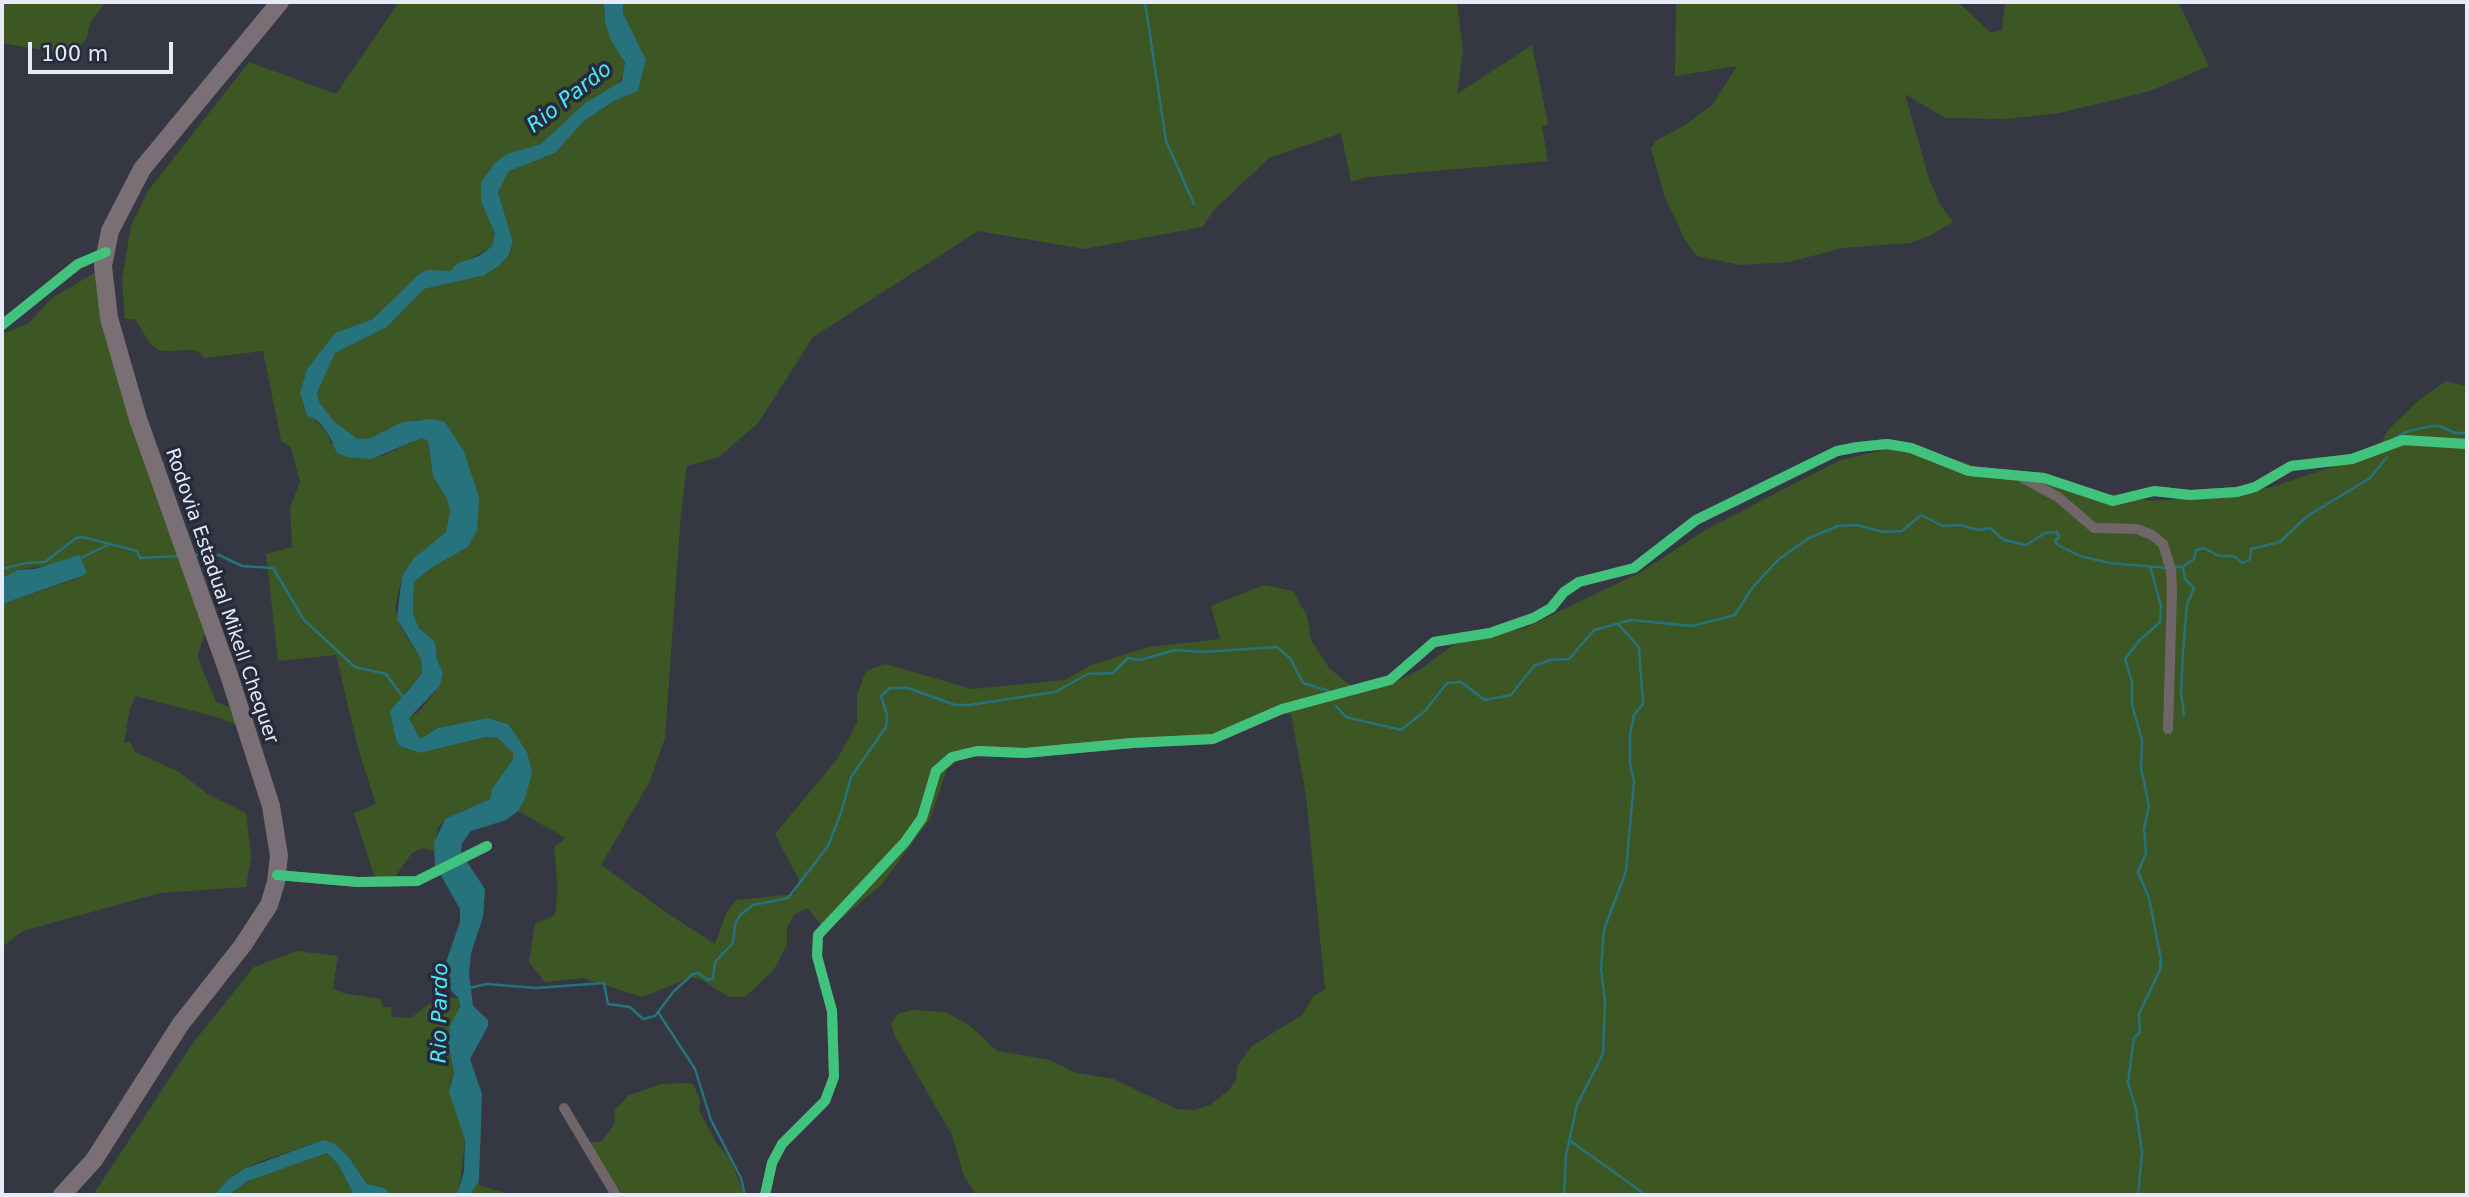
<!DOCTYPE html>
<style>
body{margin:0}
#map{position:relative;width:2469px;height:1197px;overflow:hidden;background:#353842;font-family:"DejaVu Sans",sans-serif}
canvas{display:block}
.frame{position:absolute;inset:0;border:4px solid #e7ebf7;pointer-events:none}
.scale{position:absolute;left:28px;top:42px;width:145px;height:32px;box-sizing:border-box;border:4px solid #e7ebf7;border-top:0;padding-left:9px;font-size:21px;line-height:24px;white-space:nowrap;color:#e7ebf7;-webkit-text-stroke:5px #262b3c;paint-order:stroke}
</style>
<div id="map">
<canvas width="2469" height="1197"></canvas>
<div class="frame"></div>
<div class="scale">100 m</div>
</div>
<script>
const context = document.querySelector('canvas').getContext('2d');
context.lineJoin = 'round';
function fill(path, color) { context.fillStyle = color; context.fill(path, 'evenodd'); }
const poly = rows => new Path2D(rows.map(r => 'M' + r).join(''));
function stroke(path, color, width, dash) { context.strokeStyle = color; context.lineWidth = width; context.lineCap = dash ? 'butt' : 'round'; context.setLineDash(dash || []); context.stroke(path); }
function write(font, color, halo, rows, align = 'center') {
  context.font = font + ' "DejaVu Sans",sans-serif'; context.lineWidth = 7; context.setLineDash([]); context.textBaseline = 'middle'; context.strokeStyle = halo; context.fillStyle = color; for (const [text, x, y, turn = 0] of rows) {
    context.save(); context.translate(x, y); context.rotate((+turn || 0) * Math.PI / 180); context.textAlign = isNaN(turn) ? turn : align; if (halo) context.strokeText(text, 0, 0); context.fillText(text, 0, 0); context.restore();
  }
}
fill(poly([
 [2,2,106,2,90,22,87,38,79,48,68,54,2,43],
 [399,2,604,2,605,22,627,69,617,85,585,103,541,144,496,162,481,183,481,201,495,234,492,246,450,271,418,275,373,319,335,333,307,369,300,393,305,410,329,435,330,443,382,456,422,438,428,441,433,476,447,499,450,511,446,532,413,559,402,576,395,608,401,628,421,659,422,675,406,691,400,746,420,753,486,737,498,738,513,753,513,759,492,789,490,799,445,819,438,827,435,851,423,848,412,853,391,882,377,885,354,813,376,804,358,748,336,655,278,661,266,554,292,547,290,508,300,482,291,448,281,440,263,351,205,358,196,350,161,351,151,345,135,319,125,319,122,279,131,226,148,191,249,62,336,94],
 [623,2,1457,2,1463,51,1457,94,1532,45,1548,124,1542,126,1548,161,1367,177,1351,182,1341,133,1269,158,1214,210,1202,227,1084,249,978,231,813,337,758,423,719,457,687,466,681,513,665,738,649,783,601,865,670,915,715,944,726,914,736,900,795,894,799,880,775,834,838,758,857,723,857,695,866,671,885,664,972,689,1065,680,1091,665,1149,647,1220,639,1211,606,1264,585,1293,591,1307,616,1311,640,1329,668,1350,685,1387,686,1421,669,1453,645,1525,628,1641,572,1707,529,1838,461,1891,448,1926,451,1985,469,2078,489,2153,501,2236,494,2272,487,2376,452,2388,430,2418,401,2446,381,2467,386,2467,1195,976,1195,964,1176,952,1135,895,1036,891,1024,898,1014,912,1010,945,1012,969,1025,997,1051,1050,1060,1076,1073,1114,1079,1176,1109,1195,1110,1210,1105,1229,1090,1236,1080,1237,1066,1252,1046,1302,1015,1313,997,1325,989,1306,795,1291,714,1282,715,1231,735,969,753,947,769,930,819,882,884,827,931,807,908,795,914,787,927,787,945,773,971,745,997,729,997,702,980,692,977,642,997,583,978,545,982,529,962,535,924,555,915,558,889,554,847,566,838,518,811,525,799,508,724,487,718,438,728,420,739,409,717,419,712,440,686,443,673,437,660,435,642,419,628,413,614,414,582,434,566,468,547,477,530,418,419,371,438,356,439,334,421,319,402,317,393,335,353,387,327,424,289,488,274,499,266,510,255,513,242,498,192,509,171,555,153,585,120,614,101,638,91,646,60,623,13],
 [1676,2,1958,2,1991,33,2002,30,2005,2,2178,2,2209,66,2147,92,2059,113,2007,119,1945,118,1905,94,1929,179,1940,204,1953,222,1929,236,1910,243,1842,248,1790,262,1740,265,1697,256,1685,240,1664,195,1651,148,1657,140,1687,124,1713,104,1737,66,1675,76],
 [96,272,210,623,202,641,198,656,201,666,216,702,239,711,240,727,220,718,136,696,130,708,124,743,130,742,135,752,179,772,209,795,246,813,251,856,246,887,160,893,23,931,2,947,2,604,82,577,48,565,18,570,2,578,2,334,29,323,52,298],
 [297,951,338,956,333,988,343,993,381,999,382,1007,391,1007,392,1017,411,1018,439,996,459,999,459,1013,450,1026,448,1042,454,1073,450,1084,465,1140,459,1193,392,1195,384,1188,367,1184,348,1156,334,1144,323,1140,256,1163,235,1174,214,1195,93,1195,193,1043,254,967],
 [689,1083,694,1085,700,1101,699,1111,716,1142,730,1159,744,1193,623,1195,587,1143,602,1141,614,1125,615,1110,629,1095,662,1084],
 [327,1153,338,1164,354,1195,228,1195,248,1181],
 [479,1180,479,1185,511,1195,470,1195]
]), '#3d5724');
fill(poly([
 [604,2,623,2,623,13,646,60,638,91,614,101,585,120,555,153,509,171,498,192,513,242,509,255,499,266,485,275,424,289,387,327,335,353,317,393,319,402,334,421,357,439,371,438,403,422,431,419,445,422,464,452,479,497,477,530,468,547,434,566,414,582,413,614,419,628,435,642,437,660,443,673,440,686,409,718,420,739,438,728,487,718,508,724,527,752,532,773,525,799,518,811,506,820,471,831,462,843,461,853,485,889,483,917,471,953,469,974,473,1006,488,1020,488,1026,470,1059,482,1094,479,1180,470,1195,457,1195,464,1172,465,1140,449,1092,454,1073,448,1042,450,1026,460,1007,459,999,451,990,446,962,460,922,460,909,435,865,434,843,445,819,490,799,492,789,513,759,513,753,498,738,486,737,420,753,400,746,396,740,390,711,422,674,421,659,397,619,402,576,413,559,446,532,450,511,447,499,433,476,428,441,422,438,417,440,371,459,347,457,337,453,329,435,318,421,307,415,300,393,307,369,335,333,373,319,418,275,427,270,450,271,458,263,479,256,492,246,495,234,481,201,481,182,496,162,507,154,541,144,585,103,622,81,625,63,611,40,605,22],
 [79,555,87,572,82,576,2,604,2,578,18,570,35,569],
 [323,1140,335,1144,348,1156,367,1184,384,1188,392,1195,354,1195,338,1164,327,1153,248,1181,228,1195,214,1195,230,1178,244,1169]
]), '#27737d');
stroke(poly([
 [1145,2,1166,141,1194,204],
 [2394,438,2406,432,2431,426,2439,426,2455,433,2467,433],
 [195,555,219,555,242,566,273,568,304,620,355,667,386,674,403,697],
 [81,558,109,544],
 [2174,567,2182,567,2194,559,2196,550,2204,548,2219,556,2233,556,2243,563,2250,559,2251,549,2280,542,2306,517,2370,478,2387,457],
 [2183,567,2185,579,2194,588,2187,605,2183,650,2181,692,2184,715],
 [2,569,26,563,45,562,76,538,83,537,137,551,140,558,181,556],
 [2,615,4,601],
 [2,644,2,673],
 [1336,706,1346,717,1401,730,1425,711,1447,683,1461,682,1485,700,1511,695,1534,666,1550,660,1569,659,1594,630,1631,620,1692,626,1735,615,1752,588,1779,559,1809,538,1838,526,1857,525,1883,532,1902,531,1921,515,1943,526,1960,525,1979,530,1990,528,2004,540,2026,545,2045,533,2057,532,2059,537,2055,541,2058,545,2080,556,2110,563,2168,568],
 [469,988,487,984,536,988,604,983,608,1004,630,1007,643,1019,655,1016,674,991,693,974,698,973,708,980,713,978,715,962,733,943,735,924,740,915,753,905,788,898,828,846,841,813,851,777,886,727,887,715,881,696,890,688,908,688,955,705,969,705,1055,692,1088,674,1113,673,1128,658,1140,660,1175,650,1204,652,1277,647,1290,658,1303,683,1329,691],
 [658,1012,695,1069,711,1120,741,1178,745,1195],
 [1569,1140,1646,1195],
 [1564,1195,1566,1155,1577,1105,1603,1054,1605,1001,1601,969,1604,930,1626,871,1634,781,1630,764,1630,735,1634,715,1643,704,1639,647,1619,625],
 [2138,1195,2142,1153,2136,1109,2128,1083,2134,1038,2140,1032,2139,1014,2160,970,2161,959,2149,898,2138,872,2146,853,2144,829,2149,806,2141,768,2142,740,2132,705,2132,682,2125,659,2139,641,2160,622,2161,606,2150,566]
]), '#27737d', 2.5);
stroke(poly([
 [2,325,78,264,106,252],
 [2023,478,2058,497,2094,528,2137,529,2152,535,2163,544,2171,570,2172,592,2168,729],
 [277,875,358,882,417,881,487,846],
 [564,1108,616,1195],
 [765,1195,772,1163,782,1144,825,1101,834,1077,832,1011,817,956,818,935,905,842,922,818,936,771,952,757,977,751,1025,753,1132,743,1213,739,1282,709,1390,680,1434,642,1490,633,1533,618,1551,608,1564,592,1579,582,1634,568,1696,520,1837,451,1858,447,1887,444,1911,448,1969,471,2044,478,2113,501,2154,491,2190,495,2237,492,2255,487,2291,466,2352,459,2403,440,2467,444]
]), '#706669', 10);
stroke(poly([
 [62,1195,94,1160,180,1025,243,945,269,905,276,882,279,856,271,806,229,675,138,419,109,318,103,266,110,231,142,169,280,2]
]), '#7a6f74', 18);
stroke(poly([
 [2,325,78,264,106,252],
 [277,875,358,882,417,881,487,846],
 [765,1195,772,1163,782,1144,825,1101,834,1077,832,1011,817,956,818,935,905,842,922,818,936,771,952,757,977,751,1025,753,1132,743,1213,739,1282,709,1390,680,1434,642,1490,633,1533,618,1551,608,1564,592,1579,582,1634,568,1696,520,1837,451,1858,447,1887,444,1911,448,1969,471,2044,478,2113,501,2154,491,2190,495,2237,492,2255,487,2291,466,2352,459,2403,440,2467,444]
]), '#40c37c', 10);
write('19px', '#e7ebf7', '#262b3c', [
 ["Rodovia Estadual Mikell Chequer",221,596,71]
]);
write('italic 21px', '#4fe9fb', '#262b3c', [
 ["Rio Pardo",570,98,-38],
 ["Rio Pardo",441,1013,-89]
]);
</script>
